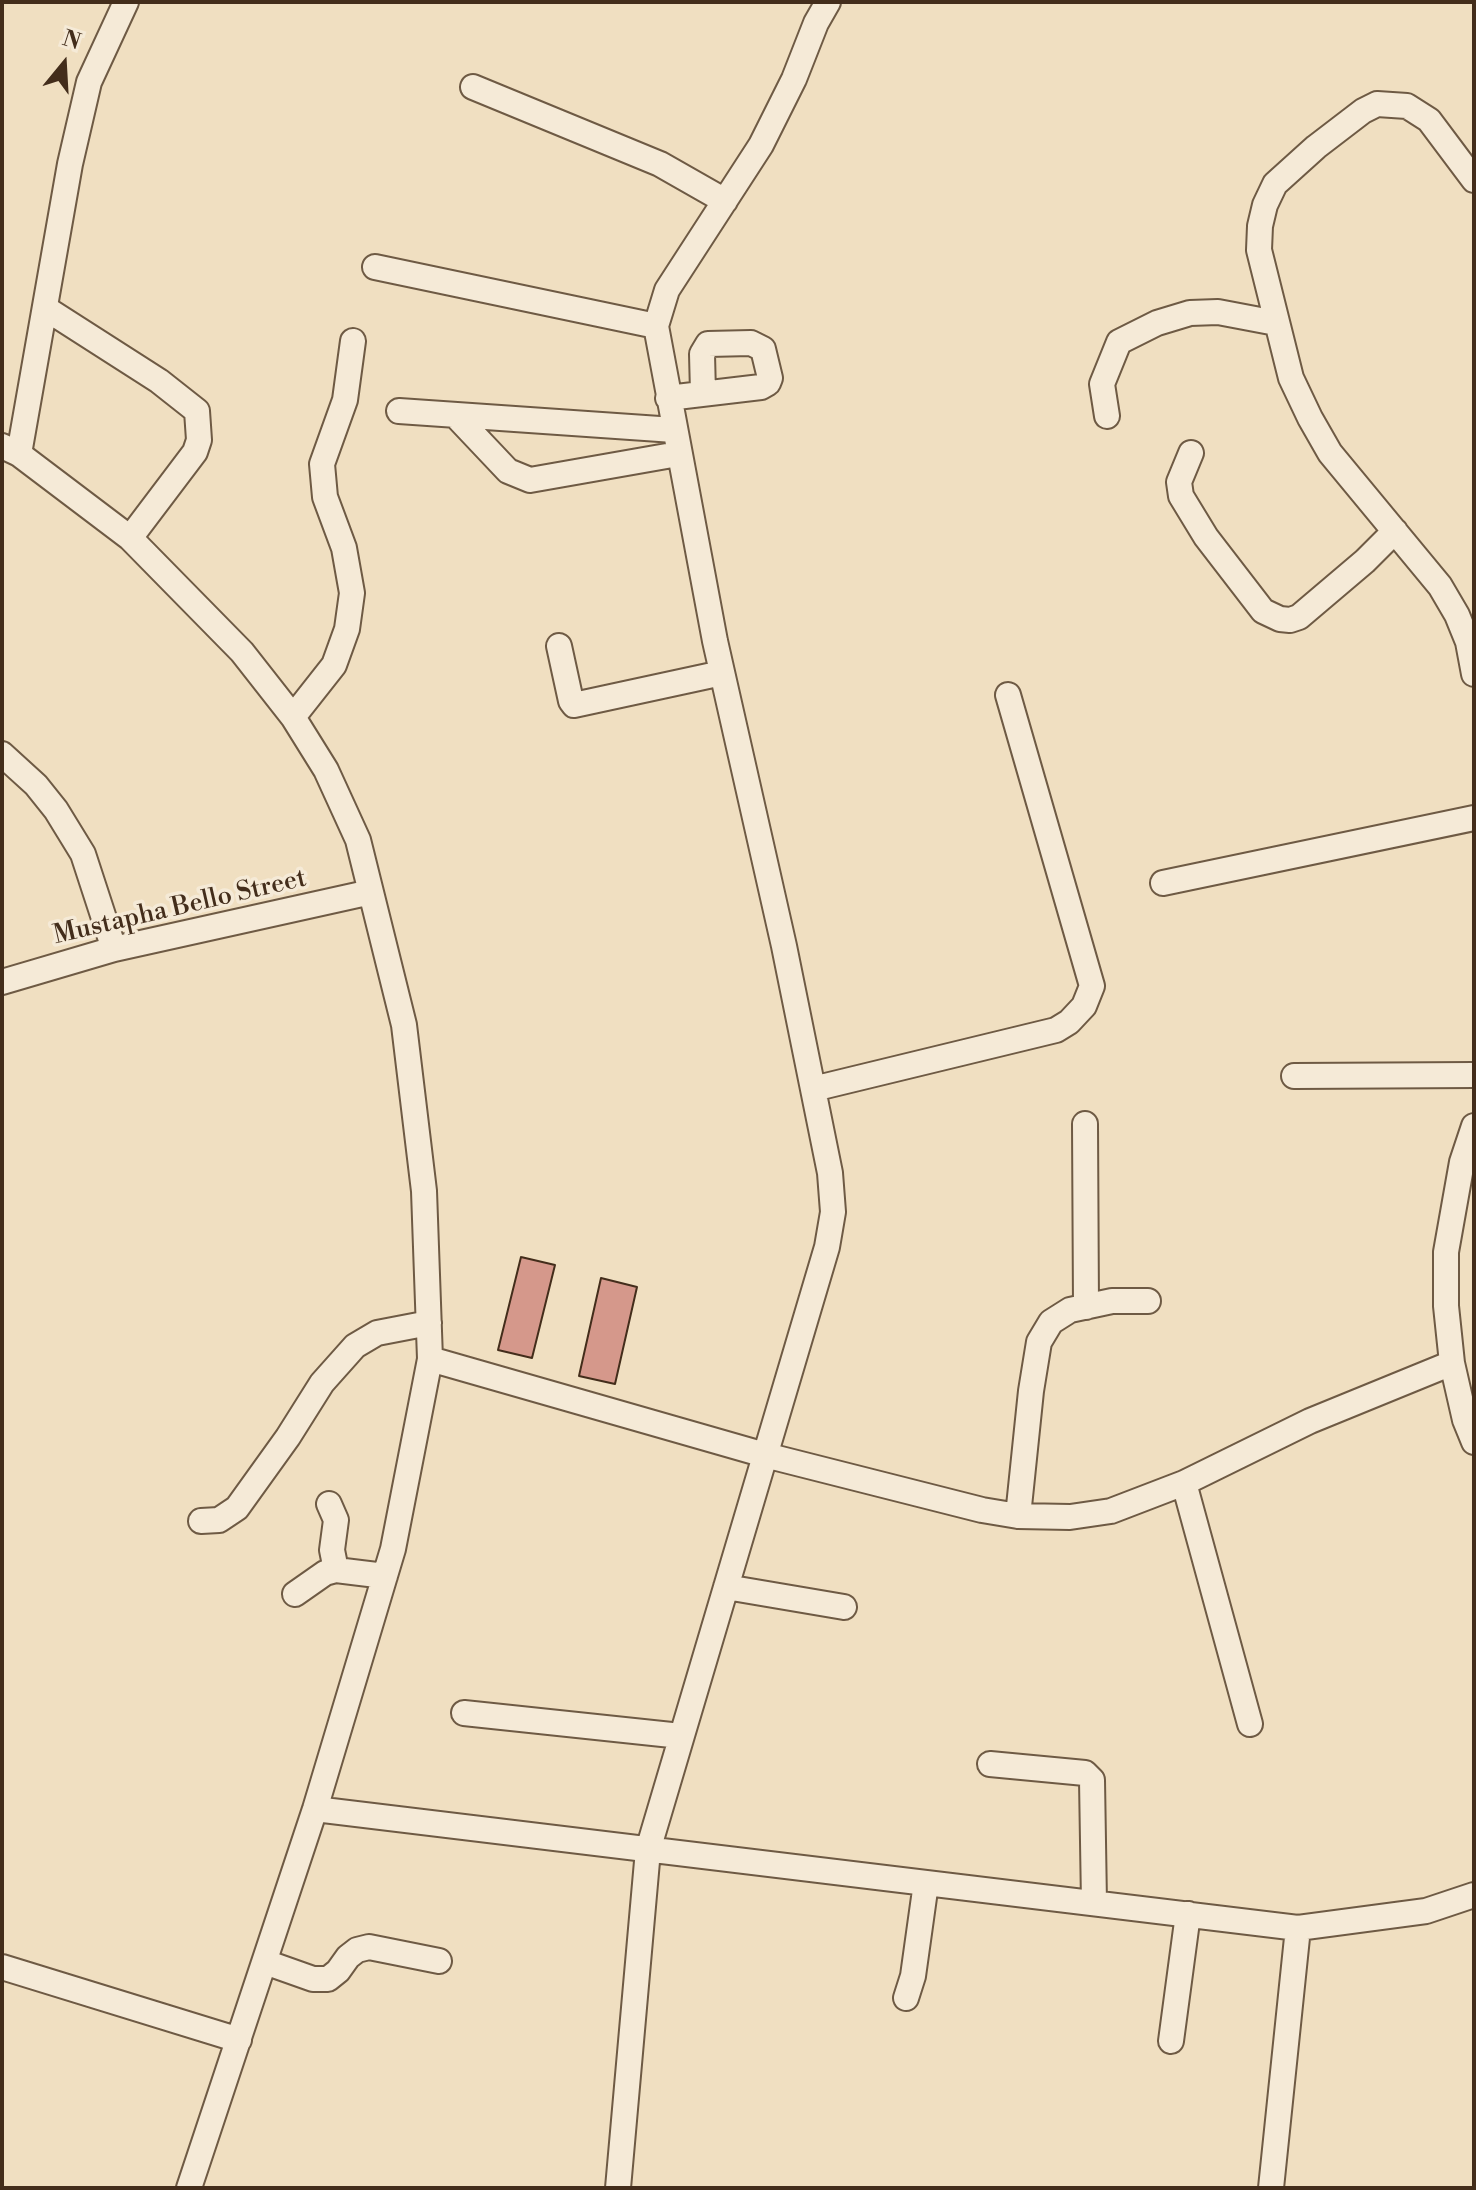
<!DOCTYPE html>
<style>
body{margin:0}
#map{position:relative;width:1476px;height:2190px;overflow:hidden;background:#f0dfc1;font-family:"Libre Bodoni",serif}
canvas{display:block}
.frame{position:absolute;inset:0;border:4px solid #432d1b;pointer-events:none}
.north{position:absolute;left:24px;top:24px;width:80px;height:80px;-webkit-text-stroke:6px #f5ead7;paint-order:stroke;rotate:18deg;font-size:22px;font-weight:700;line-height:32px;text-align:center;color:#432d1b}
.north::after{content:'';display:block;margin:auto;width:28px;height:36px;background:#432d1b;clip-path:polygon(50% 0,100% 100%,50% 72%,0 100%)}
</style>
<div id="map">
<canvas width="1476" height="2190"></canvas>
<div class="frame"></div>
<div class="north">N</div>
</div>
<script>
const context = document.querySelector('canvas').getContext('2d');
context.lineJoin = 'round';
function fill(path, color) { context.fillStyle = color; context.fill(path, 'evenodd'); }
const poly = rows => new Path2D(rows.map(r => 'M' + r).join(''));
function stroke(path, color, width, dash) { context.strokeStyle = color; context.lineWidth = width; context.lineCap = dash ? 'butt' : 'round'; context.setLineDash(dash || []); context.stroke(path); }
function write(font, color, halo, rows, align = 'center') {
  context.font = font + ' "Libre Bodoni",serif'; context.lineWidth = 7; context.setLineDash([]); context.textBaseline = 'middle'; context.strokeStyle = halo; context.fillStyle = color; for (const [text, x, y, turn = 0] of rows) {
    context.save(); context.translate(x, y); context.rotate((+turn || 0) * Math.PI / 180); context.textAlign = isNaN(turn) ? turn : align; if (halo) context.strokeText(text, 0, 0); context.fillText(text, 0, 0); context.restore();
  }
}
const building = poly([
 [521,1257,555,1265,532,1358,498,1350,521,1257],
 [601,1278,637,1287,615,1384,579,1376,601,1278]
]);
fill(building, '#d5988b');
stroke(building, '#432d1b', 2);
const minor = poly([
 [473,87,660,164,725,201],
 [1474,180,1429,120,1407,106,1377,104,1363,111,1316,147,1275,184,1265,205,1260,226,1259,250,1291,378,1310,418,1330,453,1440,586,1457,615,1468,642,1474,674],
 [375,267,656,326],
 [45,308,159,381,197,411,199,440,195,452,130,538],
 [668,398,761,387,768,383,770,378,763,349,751,343,708,344,702,354,703,393],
 [399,411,674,430],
 [456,416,508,471,530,480,678,454],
 [1107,416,1102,384,1119,342,1157,323,1190,313,1218,312,1276,323],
 [2,446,19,454,130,538,242,652,293,717,326,770,358,840,404,1025,424,1191,430,1359,393,1549,315,1809,189,2188],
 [1191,453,1179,482,1181,496,1206,537,1263,611,1280,619,1290,620,1299,617,1365,561,1395,531],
 [19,454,70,164,89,82,126,2],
 [559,646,571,701,574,705,722,673],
 [293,717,334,665,347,629,352,593,344,548,325,497,322,464,345,400,353,341],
 [2,754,36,785,56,810,83,854,114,949],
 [1163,883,1474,818],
 [2,982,114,949,371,892],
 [1294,1076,1474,1075],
 [813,1089,1056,1030,1069,1022,1084,1006,1092,986,1008,695],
 [1085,1124,1086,1307],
 [1474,1126,1462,1162,1446,1252,1446,1306,1452,1363,1465,1420,1474,1442],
 [430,1359,765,1455,982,1510,1018,1516,1070,1517,1111,1511,1184,1483,1310,1421,1452,1363],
 [1184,1483,1250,1724],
 [329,1504,336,1520,332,1550,336,1570],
 [1018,1516,1031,1391,1039,1342,1051,1322,1070,1310,1112,1301,1148,1301],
 [201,1521,219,1520,237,1508,288,1437,322,1383,355,1346,377,1333,429,1323],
 [726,1587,844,1607],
 [295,1594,325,1573,336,1570,385,1576],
 [464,1713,681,1736],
 [990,1764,1085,1773,1092,1780,1094,1903],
 [315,1809,1298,1928,1426,1911,1474,1895],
 [265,1962,313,1979,328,1979,338,1971,348,1957,357,1950,369,1947,439,1961],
 [2,1967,239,2040],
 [906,1998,913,1976,926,1883],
 [1171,2041,1188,1914],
 [618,2188,648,1850,827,1247,833,1212,830,1173,784,946,715,641,656,326,667,290,761,145,794,79,816,23,828,2],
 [1271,2188,1298,1928]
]);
stroke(minor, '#6e5a44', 28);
stroke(minor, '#f5ead7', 24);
write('26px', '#432d1b', '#f5ead7', [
 ["Mustapha Bello Street",180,908,-13]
]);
</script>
